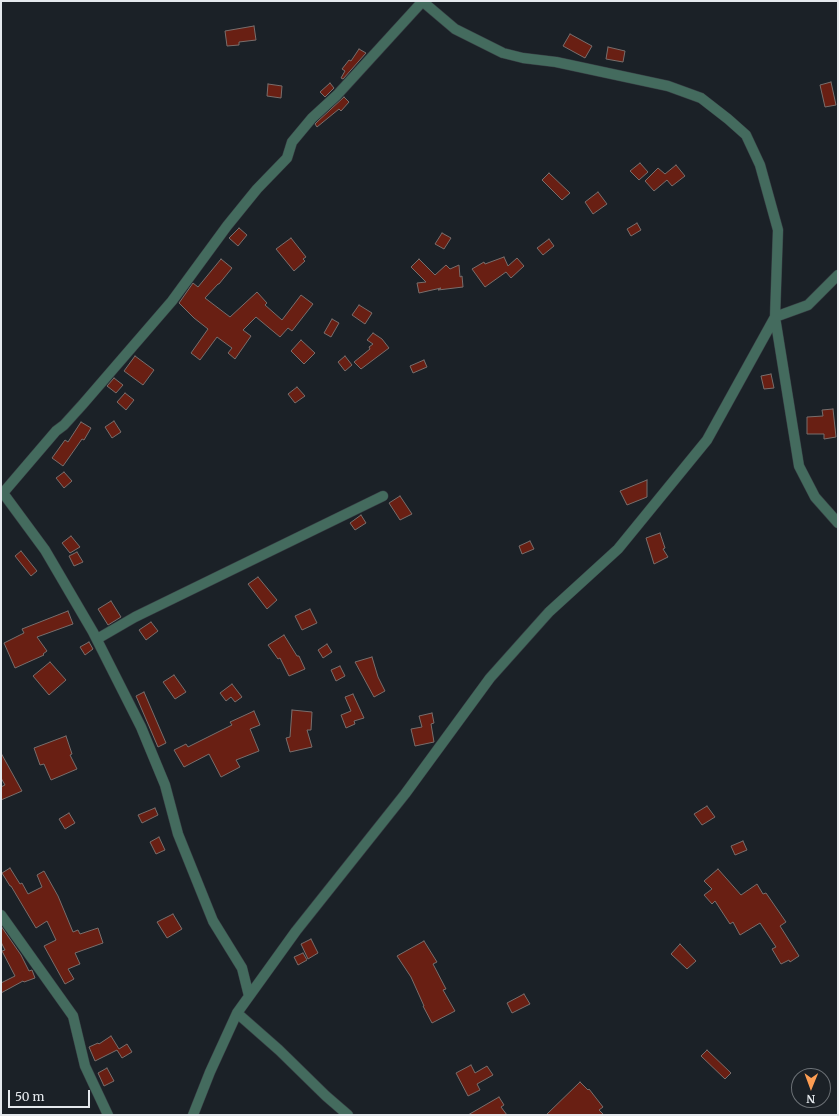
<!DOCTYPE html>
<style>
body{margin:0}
#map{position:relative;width:839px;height:1116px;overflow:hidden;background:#1b2127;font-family:Merriweather,serif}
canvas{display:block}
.frame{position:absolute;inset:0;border:2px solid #e5e9ed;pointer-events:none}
.north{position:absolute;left:791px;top:1068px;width:40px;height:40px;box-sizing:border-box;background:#1b2127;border:1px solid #6c7176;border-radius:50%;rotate:181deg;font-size:11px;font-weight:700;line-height:16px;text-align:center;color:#e5e9ed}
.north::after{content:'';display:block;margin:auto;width:14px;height:18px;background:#fc9d53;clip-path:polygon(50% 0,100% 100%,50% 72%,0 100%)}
.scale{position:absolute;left:8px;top:1090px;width:82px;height:18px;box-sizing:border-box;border:2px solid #e5e9ed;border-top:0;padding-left:5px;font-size:12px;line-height:14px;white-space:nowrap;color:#e5e9ed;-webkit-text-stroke:3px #1b2127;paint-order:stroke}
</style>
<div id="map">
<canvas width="839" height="1116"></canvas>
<div class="frame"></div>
<div class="north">N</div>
<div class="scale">50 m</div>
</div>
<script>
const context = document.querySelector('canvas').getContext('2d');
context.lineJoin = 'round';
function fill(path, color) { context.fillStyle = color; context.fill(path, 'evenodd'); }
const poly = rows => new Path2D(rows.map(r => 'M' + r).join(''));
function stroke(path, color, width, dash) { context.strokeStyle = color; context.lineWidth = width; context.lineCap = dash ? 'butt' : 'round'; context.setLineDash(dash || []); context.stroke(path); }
const building = poly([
 [254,26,256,40,239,42,239,45,227,46,225,31,254,26],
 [570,34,592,46,585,58,563,46,570,34],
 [608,47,625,51,623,62,606,59,608,47],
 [359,49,366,53,343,79,341,78,345,71,342,69,349,60,351,61,359,49],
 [831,82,836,105,825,107,820,85,831,82],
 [330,83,334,88,325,97,320,92,330,83],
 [268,84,282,86,281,98,267,96,268,84],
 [344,97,349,102,341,111,339,109,317,127,315,124,317,122,344,97],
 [640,163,648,172,639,180,630,171,640,163],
 [676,165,685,176,672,186,667,180,654,191,645,181,658,168,665,174,676,165],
 [549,173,570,193,562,200,542,180,549,173],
 [598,192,607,204,593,214,585,202,598,192],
 [637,223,641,230,631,236,627,229,637,223],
 [239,228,247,235,238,246,229,238,239,228],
 [442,233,451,238,444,249,435,244,442,233],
 [291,238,306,257,303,259,305,261,294,271,276,249,291,238],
 [549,239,554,246,543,255,537,248,549,239],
 [504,257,508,266,517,258,524,266,511,278,506,272,485,287,472,269,484,262,485,264,504,257],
 [221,259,232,268,219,284,218,284,205,298,230,317,257,292,267,303,265,305,282,320,301,295,313,304,292,331,288,328,280,337,256,317,243,330,251,336,235,359,228,353,232,348,217,337,200,360,191,353,208,329,194,318,179,303,193,283,198,287,221,259],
 [419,259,435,275,446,265,450,269,459,265,460,277,462,276,463,287,438,290,441,288,419,293,417,283,426,282,411,267,419,259],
 [359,305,372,313,365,324,352,315,359,305],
 [332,319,339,323,331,337,324,333,332,319],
 [373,333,382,339,389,348,361,369,354,362,370,349,369,347,373,344,367,340,373,333],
 [301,340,315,353,304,364,291,351,301,340],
 [135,356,154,370,143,385,124,371,135,356],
 [345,356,352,365,345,371,338,362,345,356],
 [424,360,427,367,413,373,410,366,424,360],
 [771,374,774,388,764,389,761,376,771,374],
 [114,378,123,385,116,393,107,386,114,378],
 [297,387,305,396,295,403,288,394,297,387],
 [125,393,134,400,126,410,117,402,125,393],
 [833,409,836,437,824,439,824,434,807,434,807,417,823,416,822,410,833,409],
 [114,421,121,432,112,438,105,427,114,421],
 [81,422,91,428,84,440,82,439,63,466,52,458,65,440,68,442,81,422],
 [64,472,72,481,64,488,56,478,64,472],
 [647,480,647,497,627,505,620,491,647,480],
 [400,496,412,514,400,520,389,503,400,496],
 [361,515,366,523,355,530,350,523,361,515],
 [660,533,665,548,663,549,668,557,654,564,646,538,660,533],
 [71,536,80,547,70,553,62,543,71,536],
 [530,541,534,549,522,554,519,546,530,541],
 [21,551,37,571,31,576,15,556,21,551],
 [77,552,83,562,74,566,69,556,77,552],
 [258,577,277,600,267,609,248,584,258,577],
 [111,601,121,617,108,625,98,609,111,601],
 [310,609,317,623,302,630,295,616,310,609],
 [68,611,73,624,37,637,47,651,43,654,44,655,15,668,4,643,24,633,22,629,68,611],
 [151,622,158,631,146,640,139,630,151,622],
 [284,635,297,656,299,656,305,669,289,676,280,658,278,659,268,645,284,635],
 [89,642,93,649,85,655,80,647,89,642],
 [327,644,332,652,323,658,318,650,327,644],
 [372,657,378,677,385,691,374,697,355,662,372,657],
 [50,662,66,680,49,695,33,676,50,662],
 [340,666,345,676,336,681,331,670,340,666],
 [174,675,186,692,175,699,163,682,174,675],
 [232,684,242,697,235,702,231,697,226,701,220,693,232,684],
 [144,692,166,743,158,747,136,696,144,692],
 [353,694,364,718,354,721,355,724,346,728,341,715,351,711,345,697,353,694],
 [292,710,312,712,311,730,307,730,312,747,290,752,286,738,290,737,292,710],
 [254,711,260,725,250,729,259,751,236,760,240,767,221,777,209,754,184,767,174,750,186,744,188,747,232,725,230,722,254,711],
 [432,713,434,723,431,724,434,742,415,746,411,729,422,727,419,716,432,713],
 [66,736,72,754,70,755,77,769,51,780,44,764,40,765,34,748,66,736],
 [1,753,22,791,1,800,1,787,5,785,1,778,1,753],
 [707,806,715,817,702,825,694,814,707,806],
 [155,808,158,815,142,823,138,815,155,808],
 [69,813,75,823,65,829,59,819,69,813],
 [159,837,165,850,156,854,150,842,159,837],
 [743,841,747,850,735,855,731,846,743,841],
 [10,868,20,884,22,883,28,894,42,887,37,875,44,871,58,896,73,932,78,930,80,934,98,928,103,943,75,953,80,964,68,969,74,979,65,984,44,946,56,940,47,921,36,928,11,886,10,886,2,873,10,868],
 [718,869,741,895,757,884,763,894,766,893,786,922,780,926,799,956,790,962,789,960,781,964,772,949,776,947,760,923,740,935,733,922,730,924,715,901,712,904,704,895,712,889,704,881,718,869],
 [173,914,182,929,167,938,157,922,173,914],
 [1,926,21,955,29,971,32,970,35,978,24,982,23,981,1,993,1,983,15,976,2,951,5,950,1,942,1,926],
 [311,939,318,953,308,959,301,944,311,939],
 [424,941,437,962,433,964,446,989,443,990,455,1011,432,1023,423,1006,424,1006,411,977,397,956,424,941],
 [680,944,696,961,687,969,671,954,680,944],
 [303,953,307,960,298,965,294,957,303,953],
 [524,994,530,1004,512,1013,507,1003,524,994],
 [111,1036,119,1049,127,1044,132,1052,122,1058,117,1050,95,1061,89,1047,98,1043,99,1044,111,1036],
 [707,1050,731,1073,725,1079,701,1056,707,1050],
 [471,1065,475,1073,487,1066,493,1075,477,1084,480,1090,468,1096,456,1073,471,1065],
 [107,1068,114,1081,104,1086,98,1073,107,1068],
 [580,1082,588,1090,589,1089,603,1107,599,1110,604,1115,546,1115,580,1082],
 [499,1097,504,1105,501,1107,507,1115,468,1115,499,1097]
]);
fill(building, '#691f13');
stroke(building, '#796e6c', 1);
const minor = poly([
 [422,1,455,29,503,53,523,58,556,62,668,86,701,98,728,119,746,135,760,165,778,230,775,317,799,466,815,497,838,523],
 [1,493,3,493,45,550,93,632,141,727,165,785,178,834,213,921,242,968,249,996],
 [3,493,56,431,64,425,83,404,172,301,227,226,257,189,287,158,292,142,312,118,337,95,422,2],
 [97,639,135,617,383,496],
 [1,915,73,1016,85,1066,108,1115],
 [237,1013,279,1050,326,1096,348,1115],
 [193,1115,210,1072,237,1013,296,931,405,794,490,678,549,612,618,549,707,440,775,317,808,305,838,275]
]);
stroke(minor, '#373d43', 11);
stroke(minor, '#446b5e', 10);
</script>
